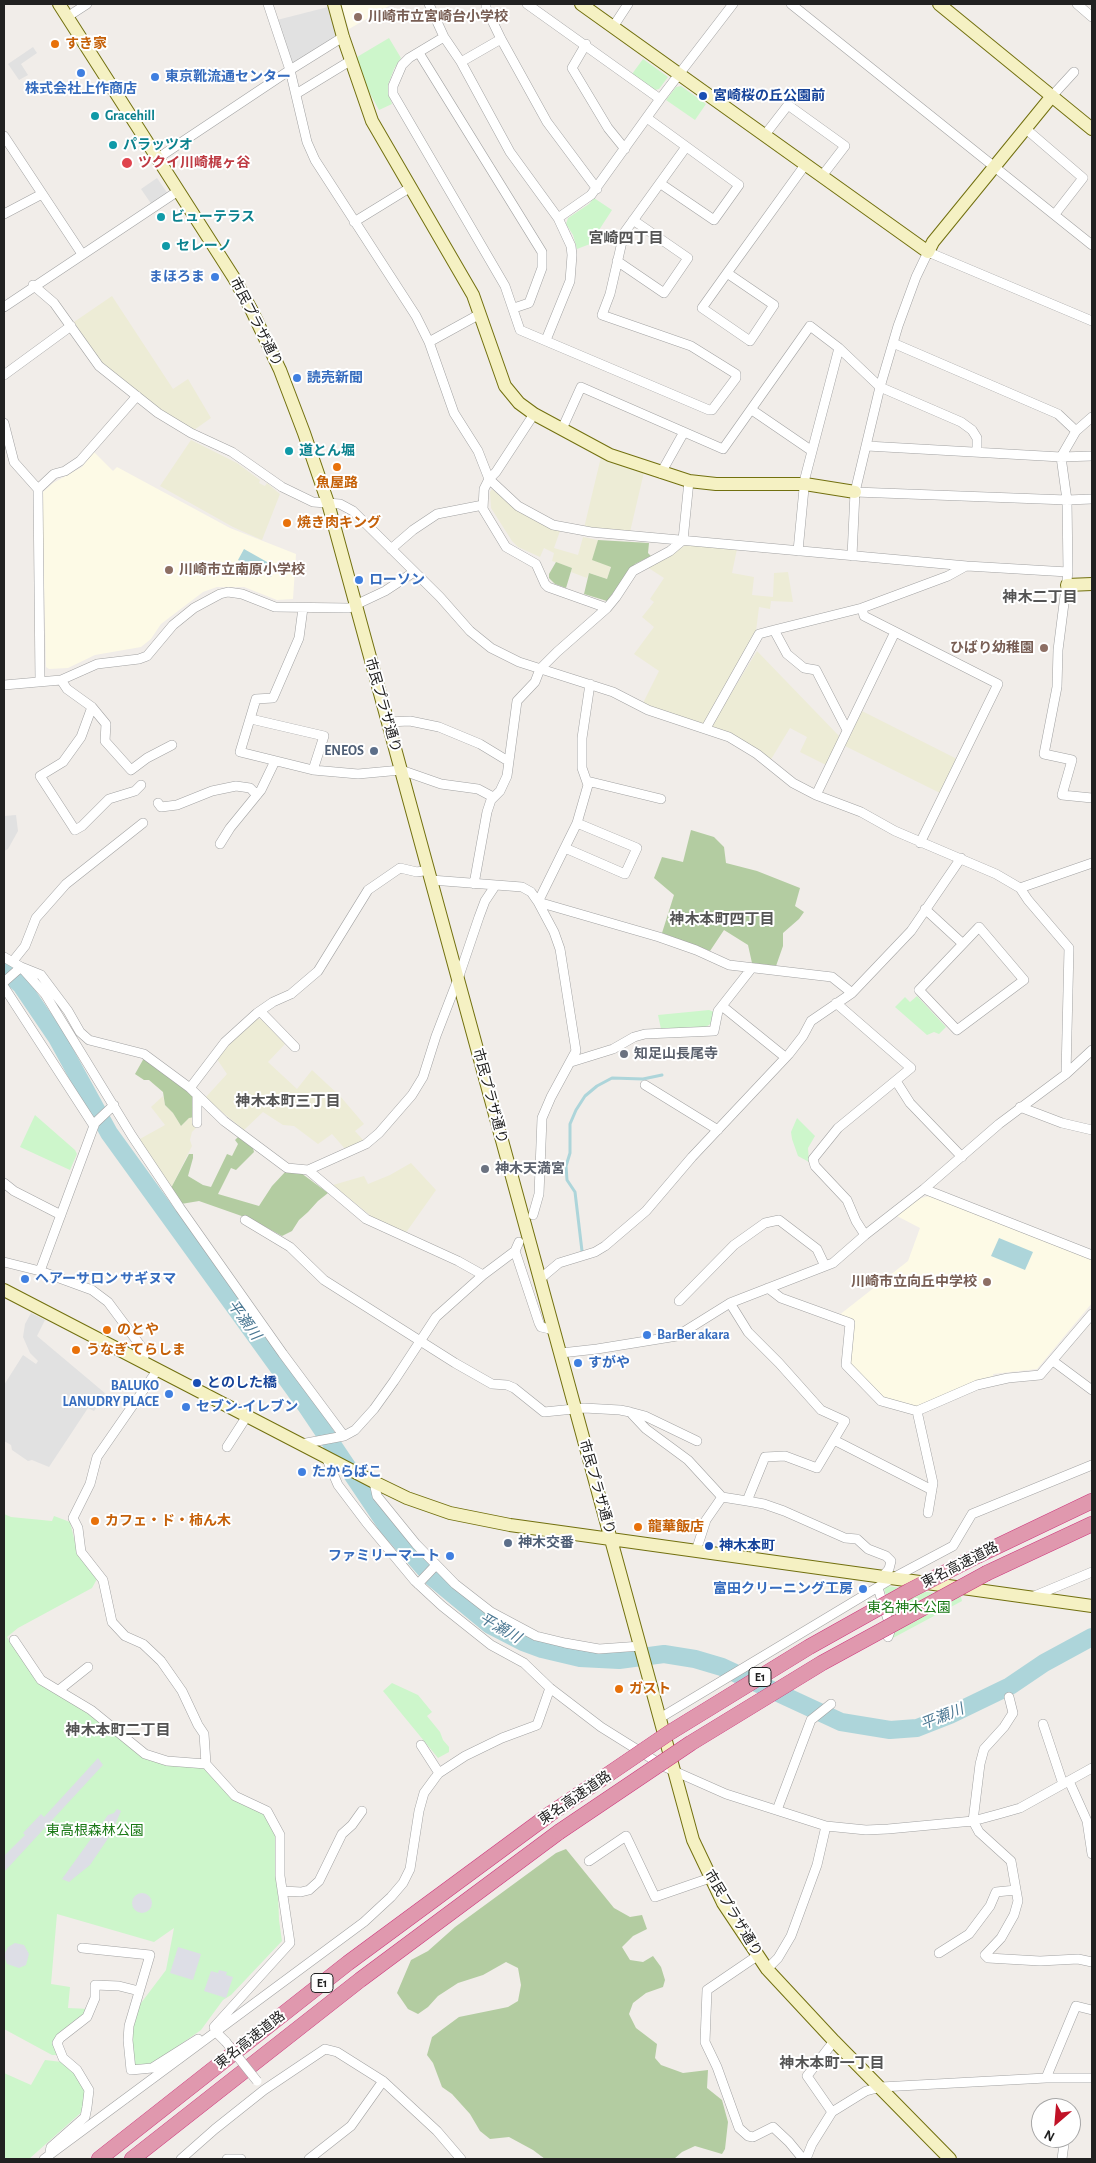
<!DOCTYPE html>
<meta charset="utf-8">
<style>
body{margin:0}
#map{position:relative;width:1096px;height:2163px;overflow:hidden;background:#f1ede9;font-family:"Alegreya Sans",sans-serif}
canvas{display:block}
.frame{position:absolute;inset:0;border:5px solid #212121;pointer-events:none}
.north{position:absolute;left:1031px;top:2098px;width:50px;height:50px;box-sizing:border-box;background:#fff;border:1px solid #a6a6a6;border-radius:50%;rotate:207deg;font-size:14px;font-weight:700;line-height:20px;text-align:center;color:#212121}
.north::after{content:'';display:block;margin:auto;width:18px;height:22px;background:#c11227;clip-path:polygon(50% 0,100% 100%,50% 72%,0 100%)}
</style>
<div id="map">
<canvas width="1096" height="2163"></canvas>
<div class="frame"></div>
<div class="north">N</div>
</div>
<script>
const context = document.querySelector('canvas').getContext('2d');
context.lineJoin = 'round';
function fill(path, color) { context.fillStyle = color; context.fill(path, 'evenodd'); }
const poly = rows => new Path2D(rows.map(r => 'M' + r).join(''));
function stroke(path, color, width, dash) { context.strokeStyle = color; context.lineWidth = width; context.lineCap = dash ? 'butt' : 'round'; context.setLineDash(dash || []); context.stroke(path); }
function write(font, color, halo, rows, align = 'center') {
  context.font = font + ' "Alegreya Sans","Noto Sans JP",sans-serif'; context.lineWidth = 4; context.setLineDash([]); context.textBaseline = 'middle'; context.strokeStyle = halo; context.fillStyle = color; for (const [text, x, y, turn = 0] of rows) {
    context.save(); context.translate(x, y); context.rotate((+turn || 0) * Math.PI / 180); context.textAlign = isNaN(turn) ? turn : align; if (halo) context.strokeText(text, 0, 0); context.fillText(text, 0, 0); context.restore();
  }
}
fill(poly([
 [341,4,392,4,349,29],
 [94,452,113,471,117,467,230,528,296,554,293,599,277,600,244,587,217,587,203,592,161,624,151,639,141,647,95,655,68,668,49,669,46,667,42,493,53,483,82,467],
 [932,1195,990,1220,1092,1259,1092,1303,1037,1369,993,1374,993,1378,915,1409,883,1398,850,1365,854,1322,838,1316,908,1261,920,1228,895,1215,915,1200]
]), '#fdfae6');
fill(poly([
 [112,296,173,389,188,379,211,418,194,430,152,405,101,363,74,322],
 [191,440,237,463,260,480,259,483,265,486,267,483,280,494,262,540,233,527,160,486],
 [601,457,644,472,630,532,584,528],
 [492,489,530,518,560,531,554,548,578,555,583,537,598,540,593,560,611,566,607,579,589,573,587,578,571,572,572,568,552,561,554,553,544,548,540,557,518,547,512,541,491,508,490,492],
 [688,544,737,549,732,573,754,577,752,595,773,597,774,573,788,572,793,602,771,601,770,609,759,607,756,631,703,725,678,717,643,703,659,671,634,654,654,627,642,617,654,602,650,599,664,578,647,567],
 [757,651,840,737,826,765,800,752,807,737,790,728,770,761,711,726],
 [862,711,957,759,940,793,845,746],
 [256,1019,261,1019,285,1044,268,1062,297,1089,312,1070,340,1096,364,1124,355,1131,363,1140,346,1150,332,1134,318,1144,294,1126,283,1125,263,1112,244,1130,205,1098,227,1074,217,1059,238,1035],
 [163,1096,165,1105,173,1113,181,1126,189,1118,195,1117,197,1127,192,1132,190,1140,192,1146,171,1188,138,1140,165,1125,151,1107],
 [411,1163,436,1190,405,1234,377,1221,333,1185,364,1176,368,1184,390,1175]
]), '#edecd6');
fill(poly([
 [598,540,649,543,648,553,651,556,635,564,607,601,584,594,589,573,607,579,611,567,592,560],
 [556,562,572,568,566,588,555,584,549,578,549,574],
 [691,830,714,837,724,847,726,863,757,871,800,888,795,906,804,912,799,919,783,933,783,946,776,966,752,963,748,945,724,930,710,951,662,933,674,895,654,878,662,857,683,862],
 [144,1058,193,1096,195,1117,189,1118,181,1126,173,1113,165,1105,163,1092,149,1080,144,1080,135,1074],
 [238,1137,253,1148,254,1152,236,1170,231,1168,218,1194,259,1206,272,1186,286,1171,301,1173,328,1193,318,1201,308,1212,299,1220,292,1231,282,1236,253,1220,199,1201,181,1204,171,1188,189,1154,193,1154,193,1158,188,1176,203,1185,211,1187,227,1154,232,1156,238,1144,235,1140],
 [566,1849,614,1908,630,1917,642,1915,647,1929,633,1936,622,1947,630,1960,643,1962,653,1956,661,1967,665,1980,663,1987,646,1993,633,2003,629,2014,636,2028,657,2044,655,2058,661,2065,683,2073,708,2070,707,2088,722,2100,728,2122,725,2149,722,2154,695,2146,682,2152,674,2159,545,2159,533,2150,509,2137,490,2139,480,2131,470,2114,452,2094,442,2087,433,2063,427,2055,432,2037,459,2017,508,2007,518,2001,521,1985,518,1968,506,1962,483,1975,458,1983,438,1996,428,2007,418,2014,408,2009,397,1993,411,1960,428,1951,455,1927,556,1853]
]), '#b3cca1');
fill(poly([
 [389,38,401,58,394,69,388,85,389,95,392,104,379,110,367,88,357,57],
 [643,59,668,77,659,89,655,90,632,74],
 [681,86,706,104,695,120,666,100,676,87],
 [594,198,612,210,590,244,577,249,573,235,566,224,568,218,589,204],
 [917,996,946,1027,939,1034,934,1032,927,1035,895,1007,905,997,910,1002],
 [709,1010,714,1012,713,1022,706,1027,661,1029,658,1015],
 [35,1115,75,1150,77,1154,70,1170,20,1147],
 [797,1118,815,1136,808,1148,809,1162,798,1156,792,1139,791,1132],
 [4,1514,11,1517,52,1521,54,1516,70,1522,78,1554,97,1579,92,1588,18,1628,7,1637,39,1684,87,1710,144,1756,202,1766,234,1798,267,1815,276,1836,279,1920,282,1941,231,1995,223,2000,201,2030,151,2065,132,2067,130,2057,135,2011,166,1970,174,1928,154,1942,57,1914,51,1984,70,1987,68,2008,90,2009,58,2037,58,2055,52,2055,4,2029],
 [888,1586,961,1597,962,1601,891,1639,895,1628,884,1588],
 [392,1683,418,1695,432,1712,427,1716,440,1732,443,1740,449,1747,449,1752,438,1758,383,1691],
 [45,2060,62,2062,79,2076,85,2090,84,2110,29,2159,4,2159,4,2073,31,2085]
]), '#cdf6cb');
fill(poly([
 [328,7,336,34,332,41,295,64,291,63,277,20],
 [33,47,37,53,21,64,28,75,19,80,8,64],
 [157,178,168,194,152,205,141,189],
 [16,815,18,831,8,849,4,851,4,816],
 [31,1313,45,1320,37,1336,106,1394,94,1411,88,1408,49,1467,32,1460,28,1461,12,1450,11,1445,4,1441,4,1385,23,1355,36,1364,38,1361,30,1353,23,1337,25,1324]
]), '#e1e1e1');
fill(poly([
 [98,1758,103,1765,4,1872,4,1856,25,1835,23,1833,41,1814,44,1817],
 [117,1809,121,1811,111,1834,90,1865,69,1882,62,1879,108,1815,114,1813],
 '132 1903a10 10 0 1 1 20 0a10 10 0 1 1-20 0Z',
 [15,1943,24,1945,29,1954,26,1965,19,1968,7,1964,4,1955,8,1947],
 [178,1947,201,1954,193,1980,170,1973],
 [219,1970,227,1972,226,1975,233,1977,226,1998,204,1991,211,1971,218,1973]
]), '#dddee6');
fill(poly([
 [244,549,276,567,271,577,238,560],
 [999,1238,1033,1252,1025,1270,991,1256]
]), '#add5da');
stroke(poly([
 [582,1251,575,1192,567,1180,566,1166,570,1153,570,1124,576,1110,585,1096,597,1086,612,1078,643,1079,662,1075]
]), '#add5da', 3);
stroke(poly([
 [4,970,21,985,57,1038,109,1133,307,1407,387,1526,432,1577,490,1625,523,1642,542,1649,580,1658,619,1660,664,1654,695,1659,722,1667,841,1722,890,1730,917,1728,950,1715,1010,1686,1044,1663,1092,1637]
]), '#add5da', 18);
const street = poly([
 [268,4,290,70,307,142,315,160,416,316,429,342,454,413,478,451,489,479,518,506,553,525,591,532,967,566,1068,572],
 [429,4,444,37,461,62,510,152,558,218,571,246,572,255,570,281,546,340],
 [486,4,486,8,501,39,547,122,597,189],
 [527,4,660,99],
 [791,4,1092,245],
 [1077,4,1092,17],
 [67,17,87,4],
 [613,27,628,4],
 [444,37,409,58,402,65,393,86,393,94,505,286,520,330,709,410,712,410,736,378,736,374,691,346,602,315,610,294,624,233,686,147],
 [586,44,572,68,608,128,625,149],
 [419,53,542,252,542,268,529,303,514,308],
 [461,62,501,39],
 [296,94,350,61],
 [1052,96,1074,72],
 [647,118,739,185,714,220,661,184],
 [1026,129,1083,178,1055,214],
 [4,136,82,254],
 [764,136,788,105,845,146,822,176],
 [158,158,290,70,343,37],
 [4,214,42,194],
 [558,218,591,195,660,99,733,4],
 [354,222,411,187],
 [617,261,664,293,688,258,633,220],
 [727,273,774,305,750,341,702,308,727,273,805,165],
 [33,285,54,303,99,366,158,413,191,433,232,452,282,487,313,502,340,504,353,511,440,597,470,631,491,648,519,662,613,692,648,710,729,737,757,754,793,783,816,795,861,812,895,831,996,874,1020,888,1092,863],
 [4,307,178,191],
 [429,342,480,314],
 [893,343,1058,414,1076,431],
 [4,375,71,326],
 [752,410,812,451],
 [534,414,496,472,489,479,484,489,483,509,506,547,536,564,545,584,548,587,607,608],
 [1092,417,1076,431,1061,457,1067,500,1068,572,1058,650,1057,687,1044,754,1072,760,1062,795,1092,798],
 [4,423,14,462,38,489,40,681],
 [562,429,581,387,723,449,810,326,839,348,880,387,961,422,972,430,977,438,977,452],
 [867,446,1061,457,1092,456],
 [661,473,684,432],
 [38,489,54,474,65,471,80,461,137,396],
 [855,492,1067,500,1092,499],
 [391,549,413,530,437,514,483,505],
 [798,551,805,478,839,348],
 [852,556,855,492,880,387,898,326,916,277,928,252,1092,321],
 [303,608,299,638,273,698,256,699,240,752,313,770,358,774,401,770,441,784,478,789,493,797],
 [61,680,67,689,92,707,106,724,105,741,131,770,147,758,172,745],
 [4,685,61,680,97,664,139,659,147,656,173,625,194,608,220,594,228,592,242,594,275,607,349,608,385,591,414,572],
 [92,707,81,737,63,762,40,776,66,816,75,830,82,826,109,799,135,791,141,785],
 [251,719,324,736,313,770],
 [387,722,410,721,439,727,480,744,508,761],
 [706,728,759,634,774,630],
 [847,730,816,670,804,668,787,654,774,630,862,608],
 [587,781,661,799],
 [816,795,895,632],
 [158,803,161,807,177,805,212,791,236,786,250,788,257,795],
 [920,843,998,684,864,616,862,608,948,576,966,566],
 [220,844,230,828,261,790,275,761],
 [565,848,625,874,637,848,577,823],
 [431,880,522,887,531,892,538,902,659,937,696,950,729,965,832,977,852,993],
 [474,884,487,812,491,800,500,791,507,776,517,701,535,682,540,669,557,652,607,608,616,597,633,571,670,551,683,540,689,481],
 [1020,888,1028,900,1069,948,1066,1074],
 [925,909,962,943],
 [979,927,1024,980,957,1030,919,990,979,927],
 [4,957,21,967,45,994,132,1136,180,1208,283,1354,344,1436],
 [13,961,25,946,36,918,66,884,143,823],
 [4,982,21,967,41,975,68,1011,80,1032,89,1040,144,1054,190,1088,224,1121,287,1168,308,1170,366,1219,458,1261,483,1275],
 [4,987,94,1126],
 [836,1003,911,1068,838,1128,813,1159,815,1166,847,1200,856,1221,865,1235],
 [722,1006,785,1057],
 [260,1011,295,1047],
 [571,1062,613,1049,634,1037,645,1034,714,1031,718,1011,751,969],
 [896,1081,910,1103,962,1157],
 [645,1085,718,1130],
 [190,1088,225,1042,257,1013,273,1002,291,994,318,971,368,890,400,868,417,872,429,870],
 [1020,1107,1062,1123,1092,1130],
 [197,1123,197,1097],
 [308,1170,366,1144,379,1133,412,1095,423,1077,436,1036,458,979,479,917,485,901,495,886],
 [4,1183,14,1191,61,1215],
 [924,1189,1092,1255],
 [533,1215,539,1194,542,1118,551,1097,576,1051,560,949,554,932,538,902,577,823,588,785,582,768,582,738,590,684],
 [245,1220,290,1247,324,1280,455,1363,492,1384,507,1385,514,1388,544,1412,584,1408,620,1410,630,1412,646,1429,688,1460,722,1497],
 [515,1251,539,1323,541,1327,554,1330],
 [4,1262,40,1271,92,1290,108,1302,140,1345,145,1354,142,1361],
 [40,1271,95,1123,114,1105],
 [540,1279,559,1263,595,1252,605,1246,646,1211,692,1157,789,1054,803,1036,811,1021,852,993,911,931,961,858],
 [768,1288,781,1298,850,1323,846,1365,881,1401,917,1411,977,1385,1008,1378,1040,1375,1092,1314],
 [679,1301,734,1245,765,1223,779,1220,817,1249,825,1266],
 [730,1303,748,1332,779,1363,821,1410,845,1421,817,1468,785,1456,765,1457,747,1501],
 [561,1353,597,1349,677,1336,730,1303,833,1263,865,1235,924,1189,999,1124,1066,1074,1092,1050],
 [1053,1361,1092,1390],
 [158,1369,97,1457,90,1484,73,1518,78,1528,81,1552,103,1580,112,1622,125,1636,143,1644,161,1661,182,1691,198,1725,204,1734,206,1764,235,1796,267,1811,280,1835,280,1876,290,1943,214,2027,216,2032,226,2042],
 [917,1411,933,1483,928,1513],
 [630,1412,645,1416,697,1441],
 [834,1440,932,1490],
 [301,1444,344,1436,355,1430,374,1409,394,1381,436,1317,483,1275,515,1251,519,1242],
 [227,1447,247,1416],
 [326,1457,338,1485,366,1522,415,1581,442,1606,491,1645,524,1663,550,1688,601,1727,665,1767,726,1794,826,1826,866,1830,888,1829,973,1821,999,1814,1020,1808,1092,1768],
 [374,1482,377,1496,416,1544,455,1584,491,1612,536,1636,565,1643,599,1649,641,1646],
 [696,1551,706,1520,722,1497,747,1501,764,1504,784,1511,845,1538,857,1539,868,1549,886,1556,891,1561,889,1569,883,1576],
 [418,1584,436,1565],
 [878,1588,891,1629,888,1637],
 [1032,1597,1092,1572],
 [14,1640,41,1680,91,1710,145,1754,167,1761,206,1764],
 [59,1690,88,1667],
 [1009,1697,1013,1713,1004,1727,984,1749,980,1764,973,1821,979,1832,1011,1861,1018,1901,1014,1915,1001,1938,985,1955,988,1958,1040,1961,1078,1959,1092,1962],
 [660,1718,893,1578,953,1546,972,1514,1092,1465],
 [1043,1724,1063,1784],
 [421,1745,439,1773],
 [1069,1781,1087,1821,1092,1854],
 [777,1810,811,1720,831,1704],
 [589,1861,626,1836,655,1897,710,1878],
 [283,1891,301,1892,309,1890,319,1881,342,1834,352,1825,362,1811],
 [82,1948,150,1955,129,2026,128,2040,131,2070,152,2068,198,2039],
 [939,1953,969,1934,990,1906,996,1892,1016,1890],
 [757,1956,707,1990,705,2042,717,2067,739,2128,748,2136,753,2137,773,2127,789,2142,803,2159],
 [767,1969,778,1958,791,1936,817,1865,826,1826],
 [1046,2078,1076,2006,1092,2010],
 [832,2112,807,2076,834,2041],
 [50,2152,51,2147,85,2117,87,2107,89,2090,77,2070,63,2058,57,2043,60,2038,87,2017,95,1998,95,1985,119,1986,139,1991],
 [44,2159,364,1922,391,1897,403,1883,410,1869,419,1811,424,1793,435,1778,439,1773,465,1756,502,1738,537,1725,550,1688],
 [181,2159,215,2129,264,2090,325,2049,337,2052,383,2081,437,2131,461,2159],
 [227,2159,241,2159],
 [309,2159,351,2126,383,2081],
 [806,2159,812,2144,832,2112,866,2091,881,2087,1046,2078,1092,2078],
 [1062,2159,1064,2144]
]);
const secondary = poly([
 [59,4,234,278,252,311,280,370,304,433,328,503,693,1840,723,1903,767,1969,834,2041,950,2159],
 [334,4,343,37,372,121,473,295,505,386,519,403,534,414,610,455,689,481,716,484,805,484,855,492],
 [581,4,928,252,933,242,1052,96],
 [939,4,1092,129],
 [1067,585,1092,584],
 [4,1290,374,1482,407,1498,450,1513,510,1525,1092,1606]
]);
const highway = poly([
 [979,1555,1092,1501],
 [987,1573,1092,1524],
 [99,2159,348,1963,550,1814],
 [132,2159,360,1980,559,1832]
]);
stroke(street, '#a2a2a2', 10);
stroke(secondary, '#72700f', 14);
stroke(highway, '#cd387d', 16);
stroke(street, '#fff', 9);
stroke(secondary, '#f5f1c3', 12);
stroke(highway, '#e098ae', 15);
const streetBridge = poly([
 [226,2042,257,2081]
]);
const highwayBridge = poly([
 [550,1814,669,1733,809,1647,909,1591,979,1555],
 [559,1832,691,1743,822,1663,987,1573]
]);
stroke(streetBridge, '#a2a2a2', 10, []);
stroke(highwayBridge, '#cd387d', 16, []);
stroke(streetBridge, '#fff', 9);
stroke(highwayBridge, '#e098ae', 15);
for (const [x, y, r, color] of [
 [358,17,5,"#8d6e63"],
 [55,44,5,"#e8710a"],
 [81,73,5,"#3f7fe0"],
 [155,77,5,"#3f7fe0"],
 [703,96,5,"#1a4fb4"],
 [95,116,5,"#0f9aa8"],
 [113,145,5,"#0f9aa8"],
 [127,163,6,"#e0444e"],
 [161,217,5,"#0f9aa8"],
 [166,246,5,"#0f9aa8"],
 [215,277,5,"#3f7fe0"],
 [297,378,5,"#3f7fe0"],
 [289,451,5,"#0f9aa8"],
 [337,467,5,"#e8710a"],
 [287,523,5,"#e8710a"],
 [169,570,5,"#8d6e63"],
 [359,580,5,"#3f7fe0"],
 [1044,648,5,"#8d6e63"],
 [374,751,5,"#5c6f8a"],
 [624,1054,5,"#6b7280"],
 [485,1169,5,"#6b7280"],
 [25,1279,5,"#3f7fe0"],
 [987,1282,5,"#8d6e63"],
 [107,1330,5,"#e8710a"],
 [647,1335,5,"#3f7fe0"],
 [76,1350,5,"#e8710a"],
 [578,1363,5,"#3f7fe0"],
 [197,1383,5,"#1a4fb4"],
 [169,1394,5,"#3f7fe0"],
 [186,1407,5,"#3f7fe0"],
 [302,1472,5,"#3f7fe0"],
 [95,1521,5,"#e8710a"],
 [638,1527,5,"#e8710a"],
 [508,1543,5,"#5c6f8a"],
 [709,1546,5,"#1a4fb4"],
 [450,1556,5,"#3f7fe0"],
 [863,1589,5,"#3f7fe0"],
 [619,1689,5,"#e8710a"]
]) { const dot = new Path2D(); dot.arc(x, y, r, 0, 2 * Math.PI); context.fillStyle = color; context.fill(dot); stroke(dot, '#fff', 2); }
for (const [x, y, w] of [
 [760,1677,22],
 [322,1983,22]
]) { const box = new Path2D(); box.roundRect(x - w / 2, y - 9.5, w, 19, 4); context.fillStyle = '#fff'; context.fill(box); stroke(box, '#212121', 1); }
write('bold 12px', '#212121', null, [
 ["E1",760,1677],
 ["E1",322,1983]
]);
write('bold 14px', '#785e54', '#fff', [
 ["川崎市立宮崎台小学校",368,17],
 ["川崎市立南原小学校",179,570],
 ["ひばり幼稚園",1034,648,"right"],
 ["川崎市立向丘中学校",977,1282,"right"]
], 'left');
write('bold 14px', '#c56008', '#fff', [
 ["すき家",65,44],
 ["魚屋路",337,483,"center"],
 ["焼き肉キング",297,523],
 ["のとや",117,1330],
 ["うなぎ てらしま",86,1350],
 ["カフェ・ド・柿ん木",105,1521],
 ["龍華飯店",648,1527],
 ["ガスト",629,1689]
], 'left');
write('bold 14px', '#366cbe', '#fff', [
 ["東京靴流通センター",165,77],
 ["株式会社上作商店",81,89,"center"],
 ["まほろま",205,277,"right"],
 ["読売新聞",307,378],
 ["ローソン",369,580],
 ["ヘアーサロン サギヌマ",35,1279],
 ["BarBer akara",657,1335],
 ["すがや",588,1363],
 ["BALUKO",159,1386,"right"],
 ["LANUDRY PLACE",159,1402,"right"],
 ["セブン-イレブン",196,1407],
 ["たからばこ",312,1472],
 ["ファミリーマート",440,1556,"right"],
 ["富田クリーニング工房",853,1589,"right"]
], 'left');
write('bold 14px', '#164399', '#fff', [
 ["宮崎桜の丘公園前",713,96],
 ["とのした橋",207,1383],
 ["神木本町",719,1546]
], 'left');
write('bold 14px', '#0d838f', '#fff', [
 ["Gracehill",105,116],
 ["パラッツオ",123,145],
 ["ビューテラス",171,217],
 ["セレーノ",176,246],
 ["道とん堀",299,451]
], 'left');
write('bold 14px', '#be3a42', '#fff', [
 ["ツクイ川崎梶ヶ谷",138,163]
], 'left');
write('14px', '#212121', '#fff', [
 ["市民プラザ通り",256,322,63],
 ["市民プラザ通り",383,705,74],
 ["市民プラザ通り",490,1096,75],
 ["市民プラザ通り",597,1487,74],
 ["東名高速道路",960,1565,-27],
 ["東名高速道路",575,1798,-34],
 ["市民プラザ通り",733,1913,59],
 ["東名高速道路",250,2040,-38]
]);
write('bold 14px', '#4e5e75', '#fff', [
 ["ENEOS",364,751],
 ["神木交番",518,1543,"left"]
], 'right');
write('bold 14px', '#5b616d', '#fff', [
 ["知足山長尾寺",634,1054],
 ["神木天満宮",495,1169]
], 'left');
write('14px', '#1a7916', '#fff', [
 ["東名神木公園",909,1608],
 ["東高根森林公園",95,1831]
]);
write('bold 15px', '#545454', '#fff', [
 ["宮崎四丁目",626,238],
 ["神木二丁目",1040,597],
 ["神木本町四丁目",722,919],
 ["神木本町三丁目",288,1101],
 ["神木本町二丁目",118,1730],
 ["神木本町一丁目",832,2063]
]);
write('italic 15px', '#4b7893', '#fff', [
 ["平瀬川",244,1320,54],
 ["平瀬川",500,1628,30],
 ["平瀬川",942,1717,-22]
]);
</script>
